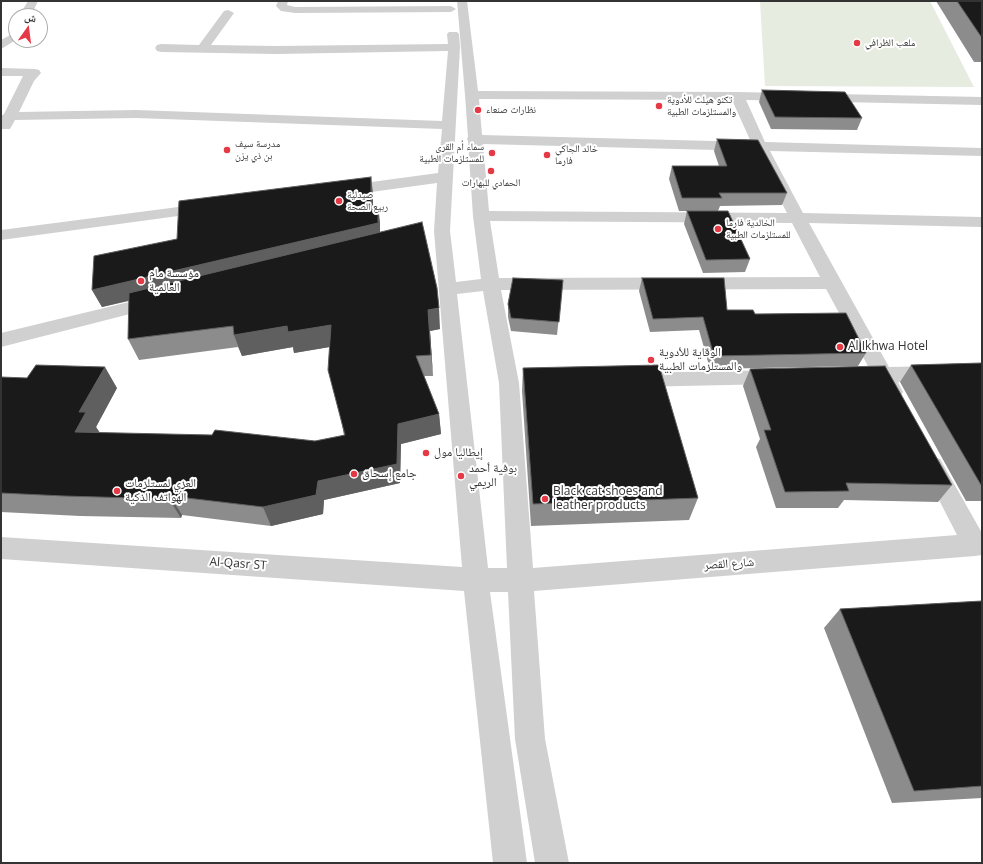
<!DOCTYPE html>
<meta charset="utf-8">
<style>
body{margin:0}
#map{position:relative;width:983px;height:864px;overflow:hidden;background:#fff;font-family:"Open Sans","Noto Naskh Arabic",sans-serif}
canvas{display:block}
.frame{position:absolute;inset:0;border:2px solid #333;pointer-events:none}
.north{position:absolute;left:8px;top:8px;width:40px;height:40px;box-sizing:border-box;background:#fff;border:1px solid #adadad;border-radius:50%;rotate:14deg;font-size:11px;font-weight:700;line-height:16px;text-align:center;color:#333}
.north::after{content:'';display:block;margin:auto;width:14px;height:18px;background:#e63946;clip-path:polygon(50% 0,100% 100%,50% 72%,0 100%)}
</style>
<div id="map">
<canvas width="983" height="864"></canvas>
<div class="frame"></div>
<div class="north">ش</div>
</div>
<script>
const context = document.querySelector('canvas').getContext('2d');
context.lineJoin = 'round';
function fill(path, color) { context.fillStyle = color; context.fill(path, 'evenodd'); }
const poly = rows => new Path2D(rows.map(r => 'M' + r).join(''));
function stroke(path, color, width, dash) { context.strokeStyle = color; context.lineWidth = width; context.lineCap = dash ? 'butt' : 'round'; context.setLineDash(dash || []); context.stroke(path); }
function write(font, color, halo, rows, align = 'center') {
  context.font = font + ' "Open Sans","Noto Naskh Arabic",sans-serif'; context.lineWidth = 4; context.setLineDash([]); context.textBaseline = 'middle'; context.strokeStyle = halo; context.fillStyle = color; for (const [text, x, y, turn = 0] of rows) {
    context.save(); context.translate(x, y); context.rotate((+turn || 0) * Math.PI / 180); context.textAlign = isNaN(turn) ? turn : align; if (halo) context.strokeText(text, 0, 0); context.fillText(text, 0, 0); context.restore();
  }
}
fill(poly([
 [760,1,930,1,974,87,765,86]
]), '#e6ecdf');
fill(poly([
 [28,1,38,1,31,16,19,16,28,1],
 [278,1,288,1,287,5,295,7,451,6,456,9,451,12,295,13,281,11,276,6,278,1],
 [457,1,467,1,478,91,737,92,982,97,982,105,746,100,765,142,982,148,982,156,770,151,803,213,982,217,982,227,809,223,889,367,982,365,982,379,898,382,903,392,900,397,893,400,886,397,877,382,864,380,861,375,864,370,869,368,826,289,501,290,519,383,533,568,957,535,921,465,924,459,932,456,940,459,982,533,982,555,975,556,534,591,545,739,569,863,535,863,515,739,508,592,490,592,527,863,493,863,464,591,1,559,1,537,462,567,434,231,437,183,342,196,336,194,334,191,336,188,342,186,438,173,442,129,136,118,15,120,10,129,1,129,1,116,4,114,23,76,1,76,1,68,35,69,39,70,41,73,34,81,19,112,136,110,442,121,448,51,276,54,161,52,157,51,155,48,157,45,161,44,199,45,224,11,228,10,234,13,211,45,276,46,448,44,447,34,449,32,457,32,459,34,460,47,450,231,453,256,456,282,481,279,473,216,468,141,467,139,468,137,465,95,457,1],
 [479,99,732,100,751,142,482,135,479,99],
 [483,144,755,151,787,213,489,211,483,144],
 [490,221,792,223,820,277,499,278,490,221],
 [483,291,499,383,507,568,488,568,457,294,483,291],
 [16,32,16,40,1,49,1,40,16,32],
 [209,203,215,205,217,208,215,211,1,240,1,230,209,203],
 [158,295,165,297,167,301,165,305,1,347,1,333,158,295],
 [776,370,783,372,786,377,783,382,776,384,633,387,626,385,623,380,626,375,633,373,776,370]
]), '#d0d0d0');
fill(poly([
 [936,1,982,1,982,62,974,62],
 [762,90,862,118,857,130,771,129,759,102],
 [717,139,787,193,782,205,720,206,718,211,679,211,669,179,672,166,719,166,714,151],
 [373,193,373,206,380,222,380,232,440,329,430,331,433,376,424,376,439,414,441,434,401,444,400,483,324,500,323,514,271,526,182,515,181,518,80,516,1,512,1,377,117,388,96,427,100,433,315,441,344,436,329,347,294,353,293,347,242,356,238,347,139,360,128,339,129,301,102,307,92,290,177,239],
 [687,211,750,259,745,272,703,273,684,224],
 [642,278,727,310,755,314,866,353,858,366,710,369,699,330,650,332,639,291],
 [563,280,557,335,511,331,508,317,508,304],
 [982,363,982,501,966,501,900,382,911,365],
 [523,368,698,498,689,520,531,526,522,391],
 [750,369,952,485,938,502,844,500,838,508,776,508,756,447,760,439,743,386],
 [982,601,982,798,892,803,824,628,840,609]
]), '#8c8c8c');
fill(poly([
 [371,177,373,193,373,222,371,206],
 [378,206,380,222,380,240,102,307,92,290],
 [439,308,440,329,430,331,433,376,431,355,428,310],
 [331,325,336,346,294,353,293,347,242,356,234,335,287,326],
 [105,367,117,388,96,427,100,433,75,432,79,412],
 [439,414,441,434,401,444,400,483,324,500,323,514,271,526,263,507,318,481,398,424],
 [170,496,182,515,181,518,169,499]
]), '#5f5f5f');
const building = poly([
 [957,1,982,1,982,38,957,1],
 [762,90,845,92,862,118,775,117,762,90],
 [717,139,758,140,787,193,719,193,722,198,682,198,672,166,727,166,717,139],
 [371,177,371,206,378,206,378,223,92,290,94,256,177,239,179,201,371,177],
 [687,211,728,211,750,259,706,260,687,211],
 [422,222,437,288,439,308,428,310,431,355,416,356,439,414,398,424,397,464,318,481,316,495,263,507,170,496,169,499,64,496,1,493,1,377,27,378,36,365,105,367,79,412,86,412,75,432,212,435,215,430,315,441,345,435,328,370,331,325,288,332,287,326,234,335,233,326,128,339,129,293,422,222],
 [513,278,563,280,559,322,511,318,508,304,513,278],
 [642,278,724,278,727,310,753,310,755,314,846,313,866,353,714,356,703,317,653,319,642,278],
 [982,363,982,485,981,485,911,365,982,363],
 [659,365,698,498,533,504,523,368,659,365],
 [885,366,952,485,846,483,849,491,785,492,764,430,771,430,750,369,885,366],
 [982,601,982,786,914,791,840,609,982,601]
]);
fill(building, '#1a1a1a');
stroke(building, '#5f5f5f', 1);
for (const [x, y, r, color] of [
 [857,43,4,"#e63946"],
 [659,106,4,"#e63946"],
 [478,110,4,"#e63946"],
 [227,150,4,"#e63946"],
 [492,153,4,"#e63946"],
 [547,155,4,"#e63946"],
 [491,171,4,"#e63946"],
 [339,201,4,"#e63946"],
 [718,229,4,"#e63946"],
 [141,281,4,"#e63946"],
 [840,347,4,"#e63946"],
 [651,360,4,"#e63946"],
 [426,453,4,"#e63946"],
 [354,474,4,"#e63946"],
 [461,476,4,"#e63946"],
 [117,491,4,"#e63946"],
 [545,499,4,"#e63946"]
]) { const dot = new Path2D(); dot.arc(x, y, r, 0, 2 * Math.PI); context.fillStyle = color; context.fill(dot); stroke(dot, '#fff', 1.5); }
write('10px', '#333', '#fff', [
 ["ملعب الظرافي",865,43],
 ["تكنو هيلث للأدوية",667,100],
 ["والمستلزمات الطبية",667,112],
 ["نظارات صنعاء",486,110],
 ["مدرسة سيف",235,144],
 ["بن ذي يزن",235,156],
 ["سماء أم القرى",484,147,"right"],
 ["للمستلزمات الطبية",484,159,"right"],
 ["خالد الجاكي",555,149],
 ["فارما",555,161],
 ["الحمادي للبهارات",491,183,"center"],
 ["صيدلية",347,195],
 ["ربيع الصحة",347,207],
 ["الخالدية فارما",726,223],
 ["للمستلزمات الطبية",726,235]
], 'left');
write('12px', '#333', '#fff', [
 ["مؤسسة مام",149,274],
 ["العالمية",149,288],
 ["Al Ikhwa Hotel",848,347],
 ["الوقاية للأدوية",659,353],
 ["والمستلزمات الطبية",659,367],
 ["إيطاليا مول",434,453],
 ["بوفية أحمد",469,469],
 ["الريمي",469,483],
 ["جامع إسحاق",362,474],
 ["العزي لمستلزمات",125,484],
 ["الهواتف الذكية",125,498],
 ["Black cat shoes and",553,492],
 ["leather products",553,506]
], 'left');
write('12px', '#333', '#fff', [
 ["Al-Qasr ST",238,564,4],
 ["شارع القصر",729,564,-4]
]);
</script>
